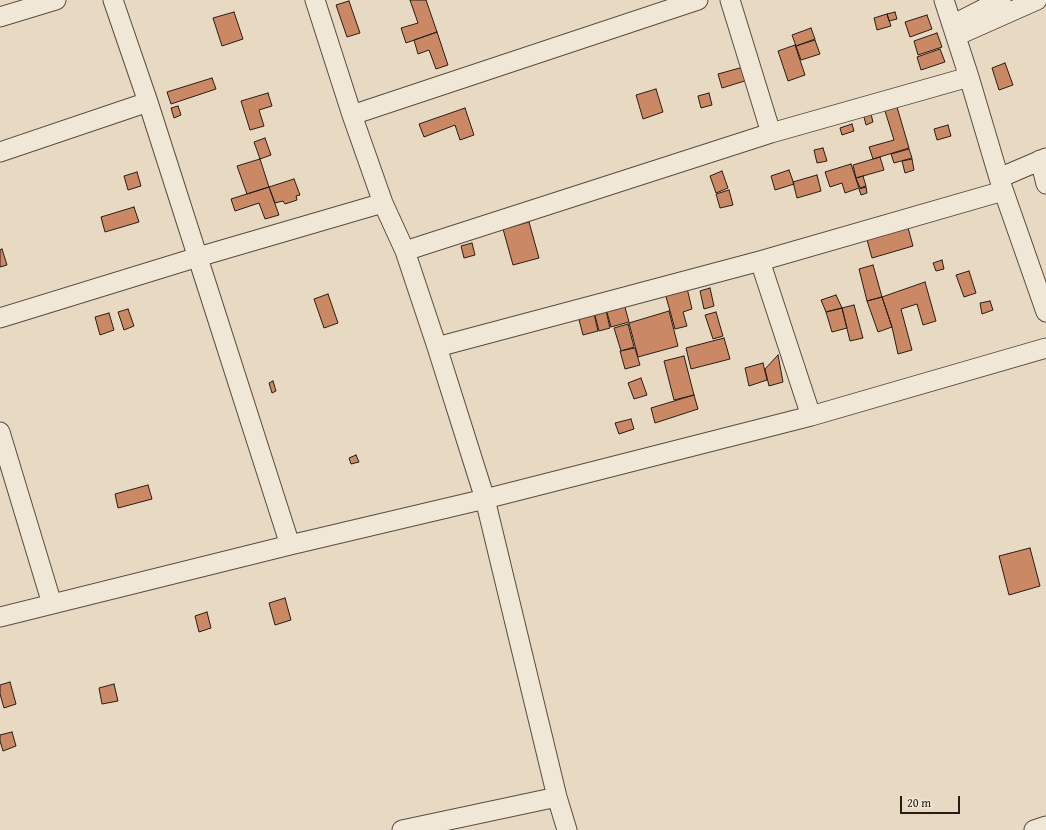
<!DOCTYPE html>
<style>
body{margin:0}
#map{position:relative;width:1046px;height:830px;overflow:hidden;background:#e8dac2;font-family:"Gentium Book Plus",serif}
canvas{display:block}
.scale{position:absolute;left:900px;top:796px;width:60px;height:18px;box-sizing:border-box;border:2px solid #281d15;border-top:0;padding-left:5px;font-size:12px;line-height:14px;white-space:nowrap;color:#281d15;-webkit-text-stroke:3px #f0e7d7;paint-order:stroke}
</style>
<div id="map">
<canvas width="1046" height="830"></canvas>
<div class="scale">20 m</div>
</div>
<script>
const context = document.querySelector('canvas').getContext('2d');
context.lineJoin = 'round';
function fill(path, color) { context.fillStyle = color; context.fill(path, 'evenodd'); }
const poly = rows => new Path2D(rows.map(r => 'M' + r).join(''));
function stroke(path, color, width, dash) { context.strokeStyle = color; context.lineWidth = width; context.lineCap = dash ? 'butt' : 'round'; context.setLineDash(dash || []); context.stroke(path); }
const building = poly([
 [410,0,426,0,437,32,406,43,401,28,418,23,410,0],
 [349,1,360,33,347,37,336,5,349,1],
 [234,12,243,39,222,46,213,18,234,12],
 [895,12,897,19,889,21,887,14,895,12],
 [887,14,891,26,877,30,874,18,887,14],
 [927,15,932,29,910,37,905,22,927,15],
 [811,28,815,39,796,46,792,35,811,28],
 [437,32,448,65,436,69,429,50,418,54,414,40,437,32],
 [937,33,942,47,918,55,914,41,937,33],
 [815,40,820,54,801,60,796,46,815,40],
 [795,45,805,75,788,81,778,51,795,45],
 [940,49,945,62,921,70,917,57,940,49],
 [1005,63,1013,85,999,90,992,68,1005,63],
 [747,66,751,79,722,88,718,74,747,66],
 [212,78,216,89,171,104,167,92,212,78],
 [656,89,663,112,643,119,636,95,656,89],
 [268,93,272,106,259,110,264,126,250,130,241,101,268,93],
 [709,93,712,105,701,108,698,96,709,93],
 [178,106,181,115,174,118,171,108,178,106],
 [897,107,909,148,873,159,869,147,894,140,885,111,897,107],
 [465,108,474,135,460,140,455,125,424,137,419,124,465,108],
 [871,114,873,122,866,125,864,117,871,114],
 [852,124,854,131,842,135,840,128,852,124],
 [948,125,951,136,937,140,934,129,948,125],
 [265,138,271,155,260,159,254,142,265,138],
 [823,148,827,161,817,163,814,150,823,148],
 [909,149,912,158,894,163,891,154,909,149],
 [880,157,884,170,856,178,853,165,880,157],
 [260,159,269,187,247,194,237,166,260,159],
 [912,159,914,170,905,173,902,161,912,159],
 [851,164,859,188,845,193,842,183,830,187,825,172,851,164],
 [789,170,794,184,775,190,771,176,789,170],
 [722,171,728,188,716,193,710,176,722,171],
 [137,172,141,186,128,190,124,176,137,172],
 [817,175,821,191,797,198,793,182,817,175],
 [863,176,866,186,860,188,856,178,863,176],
 [294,179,300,195,296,196,297,200,285,204,283,201,275,203,269,187,294,179],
 [269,187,279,215,265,219,259,203,235,211,231,199,269,187],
 [866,187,867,193,861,195,859,189,866,187],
 [729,190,733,205,720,208,716,194,729,190],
 [134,207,139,222,105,232,101,217,134,207],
 [529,222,539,258,513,265,503,229,529,222],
 [907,224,913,246,872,258,866,236,907,224],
 [472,243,475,255,464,258,461,246,472,243],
 [2,249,7,265,0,267,0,250,2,249],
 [942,260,944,269,936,271,933,263,942,260],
 [873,265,882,297,867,301,859,269,873,265],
 [969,271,976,293,964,297,956,275,969,271],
 [925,282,936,321,923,325,917,304,901,309,912,350,898,354,892,327,882,297,925,282],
 [687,288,692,309,683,312,687,326,675,329,665,293,687,288],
 [710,288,714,306,704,309,700,291,710,288],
 [328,294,338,323,324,328,314,299,328,294],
 [836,295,842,308,826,312,821,300,836,295],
 [882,297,892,327,878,332,867,301,882,297],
 [623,300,629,322,611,327,605,305,623,300],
 [990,301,993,310,982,314,980,303,990,301],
 [854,305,863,338,850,341,842,308,854,305],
 [605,306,610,328,599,331,593,308,605,306],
 [842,308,847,328,832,332,826,312,842,308],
 [128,309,134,326,124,330,118,312,128,309],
 [593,309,598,331,583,335,577,312,593,309],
 [669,311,678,346,638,357,629,323,669,311],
 [716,312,723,336,713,339,705,315,716,312],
 [109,313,114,330,100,335,95,317,109,313],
 [628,324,634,347,621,351,614,328,628,324],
 [724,338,730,359,691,369,686,348,724,338],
 [635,348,640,365,625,369,620,351,635,348],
 [778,355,783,382,769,386,765,369,778,355],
 [684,356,694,395,674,400,664,361,684,356],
 [763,363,767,380,749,386,745,368,763,363],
 [641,378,647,395,634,399,628,383,641,378],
 [273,381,276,391,272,393,269,383,273,381],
 [694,395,698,409,655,423,651,408,694,395],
 [631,419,634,429,619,434,615,423,631,419],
 [356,455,359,462,351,464,349,458,356,455],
 [148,485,152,499,118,508,115,494,148,485],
 [1030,548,1040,586,1009,595,999,556,1030,548],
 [285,598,291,620,275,625,269,603,285,598],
 [207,612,211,628,199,632,195,616,207,612],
 [10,682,16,704,4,708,0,694,0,685,10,682],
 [114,684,118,701,102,704,99,688,114,684],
 [12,732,16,746,3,751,0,741,0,735,12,732]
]);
fill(building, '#ca8964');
stroke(building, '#281d15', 1);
const street = poly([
 [113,0,148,102,290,545],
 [315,0,352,115,383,203,405,251,437,347,485,499,557,797,567,830],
 [730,0,771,133],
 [944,0,969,77,999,178,1046,312],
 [0,17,56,0],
 [952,25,1001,0],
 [956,36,1037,0],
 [352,115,698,0],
 [0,152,148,102],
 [1040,160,1046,184],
 [999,178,1046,158],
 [405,251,771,133,969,77],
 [760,261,811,416],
 [0,318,198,257,383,203],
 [437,347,760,261,1003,191],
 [0,432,52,604],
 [0,617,290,545,485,499,811,416,1046,348],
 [402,830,557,797],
 [1034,830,1046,826]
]);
stroke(street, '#584c40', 21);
stroke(street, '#f0e7d7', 19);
</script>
